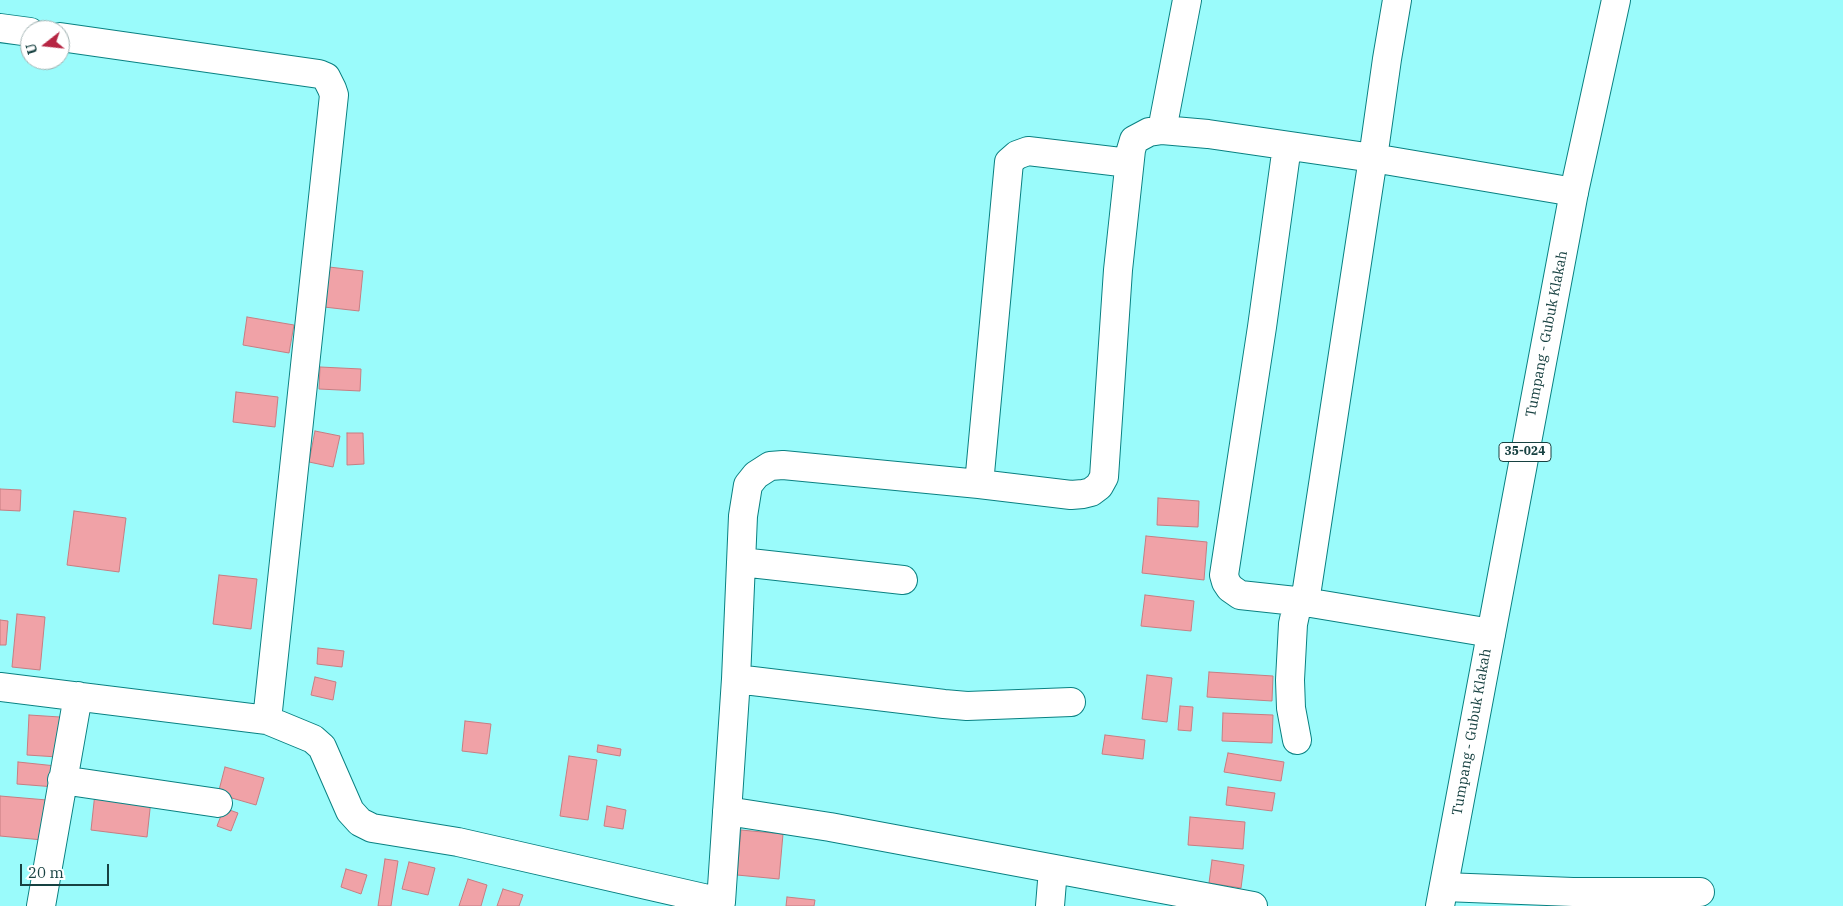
<!DOCTYPE html>
<style>
body{margin:0}
#map{position:relative;width:1843px;height:906px;overflow:hidden;background:#9afbfb;font-family:"IBM Plex Serif",serif}
canvas{display:block}
.north{position:absolute;left:20px;top:20px;width:50px;height:50px;box-sizing:border-box;background:#fff;border:1px solid #a2b3b3;border-radius:50%;rotate:254deg;font-size:14px;font-weight:700;line-height:20px;text-align:center;color:#174141}
.north::after{content:'';display:block;margin:auto;width:18px;height:22px;background:#b62543;clip-path:polygon(50% 0,100% 100%,50% 72%,0 100%)}
.scale{position:absolute;left:20px;top:864px;width:89px;height:22px;box-sizing:border-box;border:2px solid #174141;border-top:0;padding-left:6px;font-size:15px;line-height:18px;white-space:nowrap;color:#174141;-webkit-text-stroke:4px #fff;paint-order:stroke}
</style>
<div id="map">
<canvas width="1843" height="906"></canvas>
<div class="north">U</div>
<div class="scale">20 m</div>
</div>
<script>
const context = document.querySelector('canvas').getContext('2d');
context.lineJoin = 'round';
function fill(path, color) { context.fillStyle = color; context.fill(path, 'evenodd'); }
const poly = rows => new Path2D(rows.map(r => 'M' + r).join(''));
function stroke(path, color, width, dash) { context.strokeStyle = color; context.lineWidth = width; context.lineCap = dash ? 'butt' : 'round'; context.setLineDash(dash || []); context.stroke(path); }
function write(font, color, halo, rows, align = 'center') {
  context.font = font + ' "IBM Plex Serif",serif'; context.lineWidth = 4.5; context.setLineDash([]); context.textBaseline = 'middle'; context.strokeStyle = halo; context.fillStyle = color; for (const [text, x, y, turn = 0] of rows) {
    context.save(); context.translate(x, y); context.rotate((+turn || 0) * Math.PI / 180); context.textAlign = isNaN(turn) ? turn : align; if (halo) context.strokeText(text, 0, 0); context.fillText(text, 0, 0); context.restore();
  }
}
const building = poly([
 [329,267,363,271,359,311,324,307,329,267],
 [247,317,294,325,289,353,243,345,247,317],
 [320,367,361,369,360,391,319,389,320,367],
 [236,392,278,397,275,427,233,422,236,392],
 [315,431,340,436,333,467,309,462,315,431],
 [347,433,363,433,364,464,347,465,347,433],
 [0,489,21,490,20,511,0,510,0,489],
 [1158,498,1199,501,1198,527,1157,525,1158,498],
 [74,511,126,518,119,572,67,565,74,511],
 [1146,536,1207,542,1204,580,1142,573,1146,536],
 [219,575,257,579,251,629,213,624,219,575],
 [1145,595,1194,601,1191,631,1141,626,1145,595],
 [17,614,45,617,40,670,12,667,17,614],
 [0,620,8,621,6,645,0,645,0,620],
 [318,648,344,651,342,667,317,664,318,648],
 [1209,672,1273,676,1272,701,1207,697,1209,672],
 [1147,675,1172,678,1167,722,1142,719,1147,675],
 [315,677,336,682,333,700,311,695,315,677],
 [1180,706,1193,707,1191,731,1178,730,1180,706],
 [1223,713,1273,715,1272,743,1222,741,1223,713],
 [29,715,60,717,58,757,27,755,29,715],
 [465,721,491,724,487,754,462,751,465,721],
 [1105,735,1145,740,1143,759,1102,754,1105,735],
 [598,745,621,749,620,756,597,752,598,745],
 [1228,753,1284,762,1281,781,1224,772,1228,753],
 [569,756,597,760,588,820,560,816,569,756],
 [18,762,56,766,55,787,17,784,18,762],
 [225,767,264,778,256,805,218,794,225,767],
 [1228,787,1275,793,1272,811,1226,805,1228,787],
 [95,793,151,800,147,837,91,830,95,793],
 [0,796,47,800,43,840,0,836,0,796],
 [607,806,626,810,623,829,604,826,607,806],
 [224,808,238,813,231,831,217,826,224,808],
 [1190,817,1245,822,1243,849,1188,845,1190,817],
 [741,830,783,834,779,879,737,875,741,830],
 [385,859,398,861,391,906,378,906,385,859],
 [1212,860,1244,865,1241,888,1209,883,1212,860],
 [409,862,435,868,428,895,402,889,409,862],
 [346,869,367,875,361,894,341,887,346,869],
 [468,879,487,885,481,906,459,906,468,879],
 [503,889,523,895,519,906,497,906,503,889],
 [787,897,815,900,814,906,786,906,787,897]
]);
fill(building, '#f0a2a7');
stroke(building, '#c67d82', 1);
const minor = poly([
 [0,28,30,32],
 [60,37,319,74,326,77,332,89,334,95,267,720],
 [1162,130,1187,0],
 [1287,146,1262,327,1224,575,1226,582,1230,588,1240,595,1305,602,1491,633],
 [979,484,1009,162,1017,155,1028,151,1129,163],
 [741,562,903,580],
 [1305,602,1373,158,1387,59,1397,0],
 [736,679,944,704,967,706,1071,702],
 [0,687,267,720,313,739,322,747,350,811,360,822,372,828,458,842,721,902,720,906],
 [1297,740,1291,708,1290,680,1293,624,1298,601],
 [62,780,218,803],
 [727,811,830,827,1253,906],
 [1444,887,1573,892,1700,892],
 [721,902,736,679,743,516,748,485,756,475,770,466,783,465,979,484,1071,495,1083,494,1091,492,1099,486,1104,477,1118,270,1131,150,1134,140,1149,132,1162,130,1208,134,1373,158,1574,192],
 [41,906,78,696],
 [1050,906,1053,869]
]);
const primary = poly([
 [1440,906,1574,192,1616,0]
]);
stroke(minor, '#098182', 30);
stroke(primary, '#098182', 30);
stroke(minor, '#fff', 28);
stroke(primary, '#fff', 28);
for (const [x, y, w] of [
 [1525,452,52]
]) { const box = new Path2D(); box.roundRect(x - w / 2, y - 9.5, w, 19, 4); context.fillStyle = '#fff'; context.fill(box); stroke(box, '#174141', 1); }
write('bold 12px', '#174141', null, [
 ["35-024",1525,452]
]);
write('14px', '#174141', '#fff', [
 ["Tumpang - Gubuk Klakah",1547,334,-79],
 ["Tumpang - Gubuk Klakah",1472,732,-80]
]);
</script>
